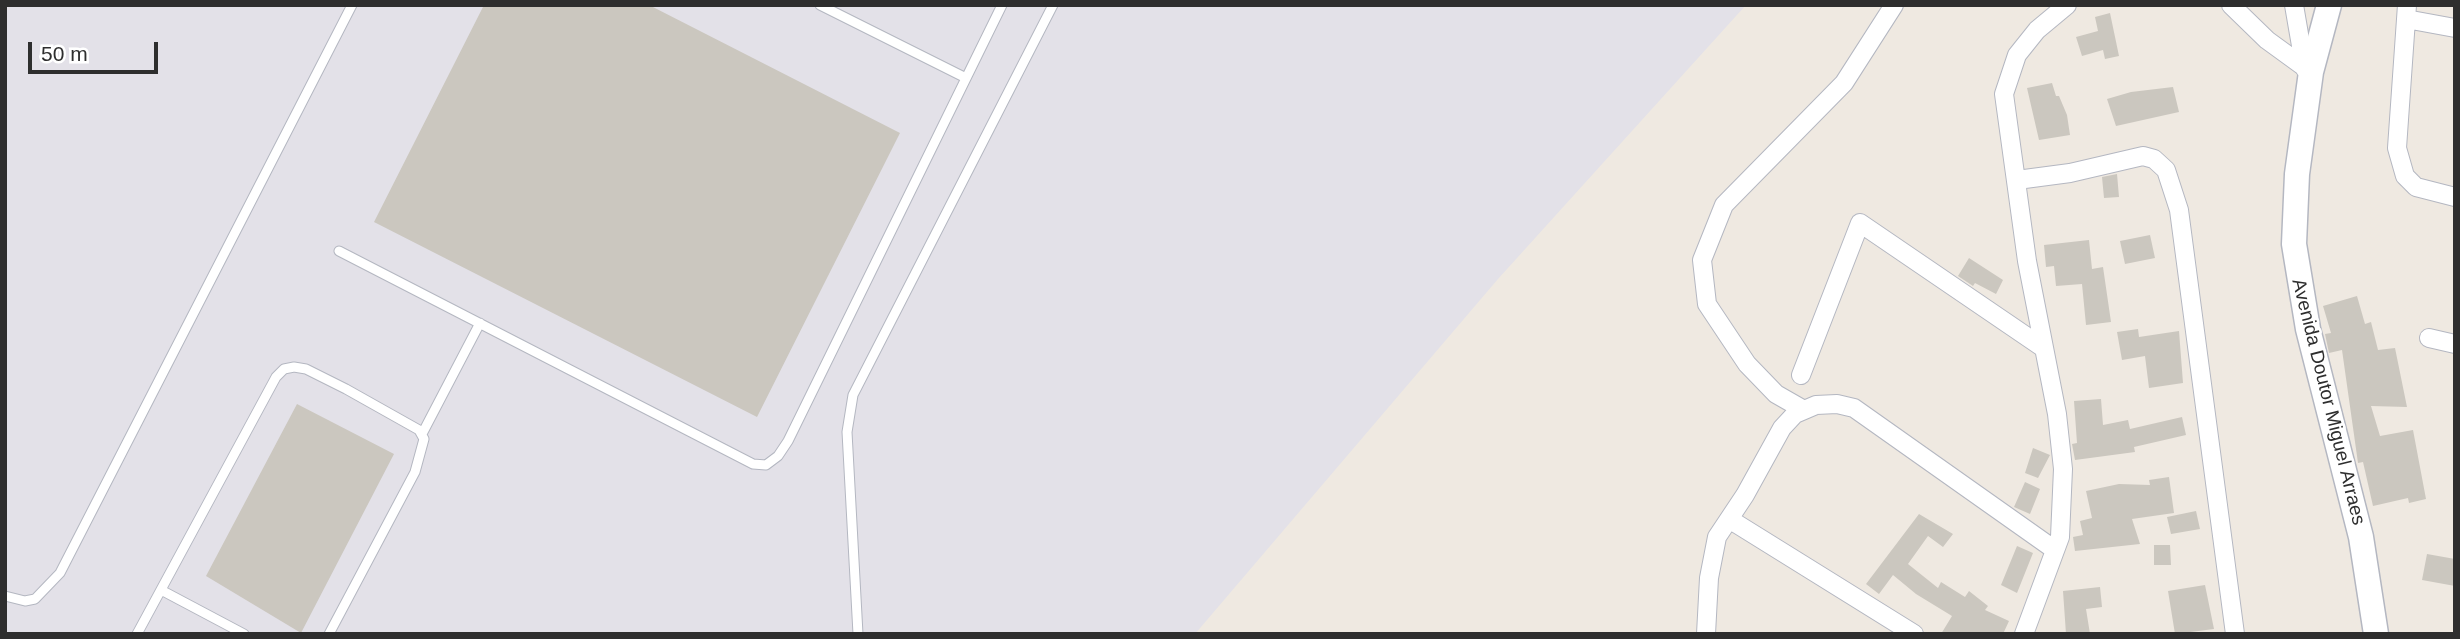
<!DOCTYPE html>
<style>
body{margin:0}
#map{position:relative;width:2460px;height:639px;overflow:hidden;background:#efe9e1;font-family:Helvetica,sans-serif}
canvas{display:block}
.frame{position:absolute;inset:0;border:7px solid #2e2e2e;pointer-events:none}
.scale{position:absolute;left:28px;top:42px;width:130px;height:32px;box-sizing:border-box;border:4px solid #2e2e2e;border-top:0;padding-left:9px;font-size:21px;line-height:24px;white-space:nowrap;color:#2e2e2e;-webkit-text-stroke:5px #fff;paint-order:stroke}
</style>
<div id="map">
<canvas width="2460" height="639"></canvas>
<div class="frame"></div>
<div class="scale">50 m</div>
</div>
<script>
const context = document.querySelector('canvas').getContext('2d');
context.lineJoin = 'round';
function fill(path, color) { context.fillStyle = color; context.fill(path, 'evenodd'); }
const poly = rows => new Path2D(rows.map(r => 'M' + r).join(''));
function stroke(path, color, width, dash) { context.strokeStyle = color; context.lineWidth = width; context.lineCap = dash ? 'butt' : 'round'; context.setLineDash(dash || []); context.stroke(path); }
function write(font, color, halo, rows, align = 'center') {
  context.font = font + ' Helvetica,sans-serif'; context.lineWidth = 5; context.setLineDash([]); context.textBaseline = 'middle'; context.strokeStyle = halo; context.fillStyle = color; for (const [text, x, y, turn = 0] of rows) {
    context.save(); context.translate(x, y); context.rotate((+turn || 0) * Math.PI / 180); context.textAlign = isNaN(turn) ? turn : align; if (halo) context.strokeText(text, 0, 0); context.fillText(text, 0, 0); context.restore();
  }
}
fill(poly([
 [5,5,1746,5,1498,279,1195,634,5,634]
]), '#e3e1e8');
fill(poly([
 [484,5,649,5,900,133,757,417,374,222],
 [2110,13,2119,56,2105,59,2103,50,2082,56,2076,37,2098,31,2095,17],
 [2052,83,2056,96,2059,96,2067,115,2070,135,2039,140,2027,88],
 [2173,87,2179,112,2116,126,2107,99,2131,92],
 [2117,174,2119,197,2104,198,2102,177],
 [2150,235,2155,258,2125,264,2120,241],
 [2089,240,2092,269,2103,267,2111,322,2086,325,2082,284,2056,286,2054,266,2046,267,2044,245],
 [1969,258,2003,280,1996,294,1975,283,1973,286,1958,276],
 [2357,296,2365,324,2371,322,2378,350,2395,348,2407,407,2371,406,2380,436,2413,430,2426,499,2409,503,2408,498,2373,506,2363,462,2358,463,2342,350,2329,353,2325,334,2331,333,2323,306],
 [2138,329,2139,337,2179,331,2183,383,2149,388,2145,356,2122,360,2117,332],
 [2101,399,2103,425,2128,420,2130,429,2182,417,2186,435,2134,447,2135,452,2075,460,2072,444,2077,443,2074,401],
 [297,404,394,454,301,633,206,576],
 [2033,448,2050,455,2038,478,2025,473],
 [2169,477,2174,513,2132,519,2140,544,2075,551,2073,537,2083,535,2080,521,2092,518,2086,491,2119,484,2150,485,2149,480],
 [2025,482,2040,489,2030,514,2014,507],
 [2196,511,2200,529,2171,534,2167,517],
 [1919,514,1953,534,1943,547,1928,536,1908,564,1938,588,1941,582,1965,597,1969,591,1988,606,1985,610,2009,621,2003,634,1941,634,1952,616,1916,594,1893,575,1879,594,1866,584],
 [2154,545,2170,545,2171,565,2154,565],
 [2017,546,2033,553,2017,593,2001,585],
 [2427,554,2455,559,2455,586,2422,580],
 [2205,585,2214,629,2175,634,2168,591],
 [2100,587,2102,607,2086,609,2090,634,2066,634,2063,591]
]), '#cbc7bf');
const lane = poly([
 [820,5,966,78],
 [339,251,753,464,766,465,778,456,788,441,1002,5],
 [422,434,480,323],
 [161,590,244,634],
 [5,596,25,601,35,599,60,573,352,5],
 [137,634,276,377,284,369,294,367,306,369,346,389,419,430,424,439,415,472,329,634],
 [858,634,847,432,853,395,1053,5]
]);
const street = poly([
 [2231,5,2267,40,2311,72],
 [2294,5,2305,69],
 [2407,5,2397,148,2405,176,2416,187,2455,197],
 [2406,19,2455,28],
 [2017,180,2070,173,2143,156,2154,159,2166,170,2179,210,2235,634],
 [2429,338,2455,344],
 [1801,375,1860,223,2042,347],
 [1804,410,1776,394,1747,364,1707,304,1702,260,1724,205,1844,83,1894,5],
 [1729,519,1914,634],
 [1706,634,1709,578,1717,537,1745,495,1782,428,1795,414,1816,405,1837,404,1854,408,2055,550],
 [2024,634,2060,537,2063,469,2057,414,2027,261,2004,94,2017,55,2037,30,2067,5]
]);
const secondary = poly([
 [2329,5,2311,72,2297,174,2294,244,2308,329,2361,537,2376,634]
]);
stroke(lane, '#b4b7c1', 11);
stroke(street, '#b4b7c1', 20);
stroke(secondary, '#b4b7c1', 27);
stroke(lane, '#fff', 9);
stroke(street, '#fff', 18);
stroke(secondary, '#fff', 24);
write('19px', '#2e2e2e', '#fff', [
 ["Avenida Doutor Miguel Arraes",2328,402,76]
]);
</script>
